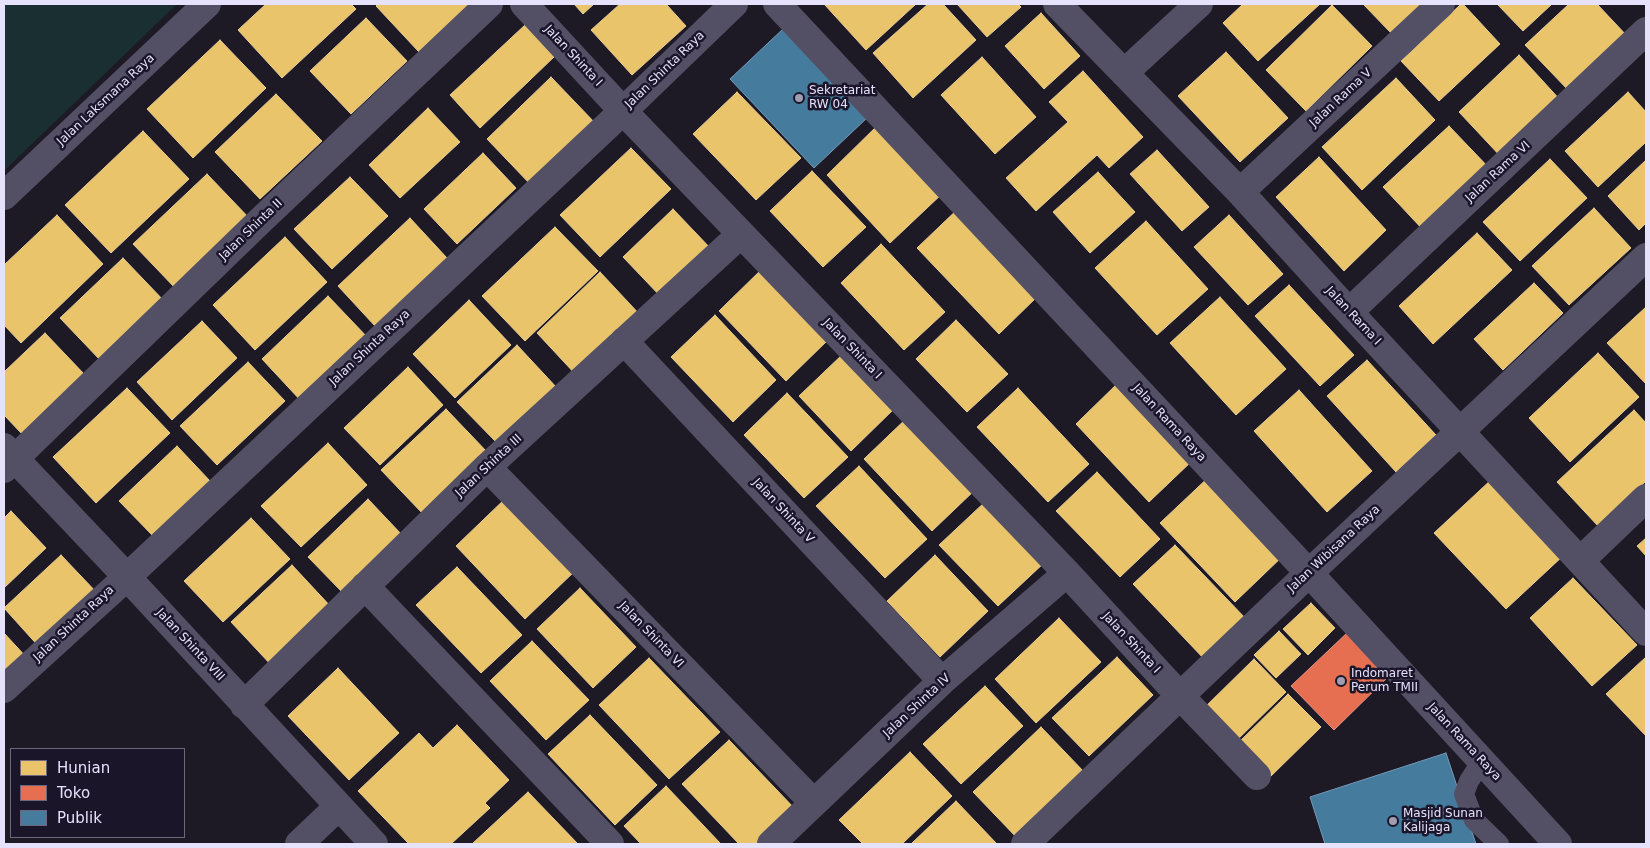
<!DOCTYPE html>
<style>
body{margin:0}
#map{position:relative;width:1650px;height:848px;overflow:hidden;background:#1d1a25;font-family:"DejaVu Sans",sans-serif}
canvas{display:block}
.frame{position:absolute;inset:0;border:5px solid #e7e2fc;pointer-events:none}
.legend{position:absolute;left:10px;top:748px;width:175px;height:90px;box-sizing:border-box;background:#1b152a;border:1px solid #6d677e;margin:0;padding:6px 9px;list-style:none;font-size:15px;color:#e7e2fc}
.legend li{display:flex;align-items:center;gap:10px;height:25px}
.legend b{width:25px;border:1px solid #6d677e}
</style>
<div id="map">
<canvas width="1650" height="848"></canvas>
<div class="frame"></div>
<ul class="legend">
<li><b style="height:14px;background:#e9c46a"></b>Hunian</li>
<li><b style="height:14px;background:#e76f51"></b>Toko</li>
<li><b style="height:14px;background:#457b9d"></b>Publik</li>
</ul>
</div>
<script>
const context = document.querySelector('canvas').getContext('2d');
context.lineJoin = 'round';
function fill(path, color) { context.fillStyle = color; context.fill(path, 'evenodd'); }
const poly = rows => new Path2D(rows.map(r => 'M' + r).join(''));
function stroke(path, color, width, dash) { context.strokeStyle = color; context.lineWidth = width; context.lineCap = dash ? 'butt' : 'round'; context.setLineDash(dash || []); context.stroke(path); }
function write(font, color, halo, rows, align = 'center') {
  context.font = font + ' "DejaVu Sans",sans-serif'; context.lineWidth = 5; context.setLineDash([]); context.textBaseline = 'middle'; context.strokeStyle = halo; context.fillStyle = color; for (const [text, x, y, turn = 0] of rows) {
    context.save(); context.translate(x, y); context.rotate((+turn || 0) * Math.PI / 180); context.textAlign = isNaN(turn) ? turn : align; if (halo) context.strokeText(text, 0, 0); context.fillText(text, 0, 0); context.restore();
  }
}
fill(poly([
 [4,4,177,4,4,171]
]), '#192f32');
const homes = poly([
 [266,4,351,4,356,9,282,78,238,30,266,4],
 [378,4,470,4,419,52,376,6,378,4],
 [574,4,594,4,583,14,574,4],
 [620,4,666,4,686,26,632,75,591,30,620,4],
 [824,4,916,4,866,50,824,4],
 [928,4,943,4,976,40,913,98,873,53,928,4],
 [957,4,1018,4,1021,7,987,37,957,4],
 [1243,4,1320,4,1258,61,1223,23,1243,4],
 [1363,4,1422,4,1391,33,1363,4],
 [1461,4,1463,4,1500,44,1439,101,1401,61,1461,4],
 [1497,4,1552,4,1523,31,1497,4],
 [1569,4,1597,4,1628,37,1570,92,1525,45,1569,4],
 [1332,5,1372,46,1306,111,1266,70,1332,5],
 [1041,13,1080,56,1044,89,1005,46,1041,13],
 [366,18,407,61,351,114,310,71,366,18],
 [525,25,555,56,480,128,450,95,525,25],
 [220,40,266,88,193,158,147,109,220,40],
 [1226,52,1288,118,1240,162,1178,96,1226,52],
 [1519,55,1563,103,1503,159,1459,112,1519,55],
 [982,57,1036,117,995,154,941,95,982,57],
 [1083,71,1143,137,1109,168,1097,155,1036,211,1006,178,1068,122,1049,102,1083,71],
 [551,77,596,124,531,185,487,139,551,77],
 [1396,78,1435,120,1362,190,1322,147,1396,78],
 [737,92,801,158,756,200,693,134,737,92],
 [1628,92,1646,112,1646,142,1598,187,1565,151,1628,92],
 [276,94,322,141,260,199,215,152,276,94],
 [428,108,460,142,400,198,369,165,428,108],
 [879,124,944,192,890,243,827,175,879,124],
 [1449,126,1492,171,1426,233,1383,187,1449,126],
 [143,131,189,179,111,253,65,205,143,131],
 [631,148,671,189,600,257,560,215,631,148],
 [1157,150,1209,207,1182,231,1130,174,1157,150],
 [483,153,516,188,457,244,424,209,483,153],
 [1319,157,1386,230,1344,271,1276,197,1319,157],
 [1550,159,1587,198,1520,261,1483,222,1550,159],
 [1646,160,1646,223,1639,230,1608,196,1646,160],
 [812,171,866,227,823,267,770,211,812,171],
 [1098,172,1135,212,1090,253,1053,212,1098,172],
 [207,174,251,220,177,290,133,244,207,174],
 [350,177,388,216,332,269,294,229,350,177],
 [961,206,1042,292,999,334,917,248,961,206],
 [1594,208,1631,248,1569,305,1532,266,1594,208],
 [673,209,713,251,663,299,623,257,673,209],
 [57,215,103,264,21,343,4,325,4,265,57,215],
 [1229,215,1283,274,1248,305,1194,247,1229,215],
 [410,218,447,258,375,326,338,286,410,218],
 [1146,221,1208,289,1157,335,1095,268,1146,221],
 [555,227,598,271,525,341,482,296,555,227],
 [1477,233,1512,270,1433,344,1399,306,1477,233],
 [285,237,327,282,255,350,213,305,285,237],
 [881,244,945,312,904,350,841,283,881,244],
 [123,258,166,303,102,362,60,318,123,258],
 [763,268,830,338,786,381,719,311,763,268],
 [600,272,642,317,578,377,537,333,600,272],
 [1534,283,1563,313,1503,370,1474,339,1534,283],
 [1289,285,1354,355,1320,386,1255,316,1289,285],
 [328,296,369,339,302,402,262,359,328,296],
 [1220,297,1286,369,1236,415,1170,343,1220,297],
 [469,300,511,345,455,398,413,354,469,300],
 [1646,307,1646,382,1645,383,1607,343,1646,307],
 [715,315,776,380,733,422,671,357,715,315],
 [956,320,1008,374,967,412,916,359,956,320],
 [202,321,237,358,172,420,137,382,202,321],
 [45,333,85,375,23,435,4,415,4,372,45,333],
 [517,345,558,389,499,445,457,402,517,345],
 [844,353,896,407,851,451,799,396,844,353],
 [1598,353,1639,397,1570,462,1529,418,1598,353],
 [1367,360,1436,435,1396,472,1327,396,1367,360],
 [248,362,285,401,217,465,180,426,248,362],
 [408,367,443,405,380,465,344,428,408,367],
 [1120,381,1194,459,1149,502,1076,424,1120,381],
 [127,388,170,433,96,503,53,457,127,388],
 [1018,388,1089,464,1048,502,977,427,1018,388],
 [1299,390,1372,471,1327,512,1254,431,1299,390],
 [787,393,848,457,804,498,744,435,787,393],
 [446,409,489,454,424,515,381,470,446,409],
 [1634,410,1646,423,1646,481,1598,526,1557,482,1634,410],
 [909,416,977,488,932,531,864,459,909,416],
 [328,443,367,485,301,547,261,506,328,443],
 [177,446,211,482,154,537,119,501,177,446],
 [859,466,927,539,885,578,816,506,859,466],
 [1097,472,1160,539,1120,577,1056,511,1097,472],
 [1212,474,1286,553,1235,602,1160,523,1212,474],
 [1492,479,1564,555,1506,609,1434,533,1492,479],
 [508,496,577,569,525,619,456,546,508,496],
 [368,499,403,536,343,593,308,557,368,499],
 [986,501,1045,562,998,606,939,545,986,501],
 [11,511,46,548,4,588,4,518,11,511],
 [251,518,290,559,223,622,184,581,251,518],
 [1646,538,1646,556,1637,546,1646,538],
 [1175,545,1248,621,1206,661,1133,584,1175,545],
 [61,555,99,595,41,649,4,608,61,555],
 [935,555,988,611,940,657,887,601,935,555],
 [292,565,333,609,273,667,231,622,292,565],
 [457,567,522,635,481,673,416,605,457,567],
 [1573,578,1637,645,1592,686,1530,618,1573,578],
 [580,588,636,647,593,688,537,629,580,588],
 [1311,603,1335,628,1308,655,1283,629,1311,603],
 [1059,618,1101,662,1036,723,995,679,1059,618],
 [1279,631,1301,654,1276,678,1254,655,1279,631],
 [4,633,28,659,4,682,4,633],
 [532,641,589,700,546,740,490,681,532,641],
 [1117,657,1153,695,1089,756,1052,718,1117,657],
 [1646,657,1646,736,1606,694,1646,657],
 [649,658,720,732,669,779,599,705,649,658],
 [1254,659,1286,692,1232,745,1200,712,1254,659],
 [338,668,399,733,349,780,288,716,338,668],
 [985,686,1023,726,961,784,923,744,985,686],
 [1288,694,1321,727,1267,780,1234,747,1288,694],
 [590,715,657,785,615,825,548,754,590,715],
 [457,725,509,780,485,803,490,808,451,844,409,844,358,791,419,733,433,748,457,725],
 [1041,727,1087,775,1019,840,973,792,1041,727],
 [729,740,797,811,762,844,739,844,682,784,729,740],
 [910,752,952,796,902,844,863,844,839,820,910,752],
 [666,786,721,844,641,844,624,826,666,786],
 [528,792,578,844,472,844,528,792],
 [956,801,997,844,911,844,956,801]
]);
fill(homes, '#e9c46a');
stroke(homes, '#e8cd96', 1);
const shops = poly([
 [1348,632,1390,675,1334,730,1291,686,1348,632]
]);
fill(shops, '#e76f51');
stroke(shops, '#e79284', 1);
const public = poly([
 [784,28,868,117,814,168,730,79,784,28],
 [1446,753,1476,844,1325,844,1310,797,1446,753]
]);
fill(public, '#457b9d');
stroke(public, '#769aba', 1);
stroke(poly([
 [1482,761,1469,781,1464,794,1474,820,1499,844]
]), '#535065', 20);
stroke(poly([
 [524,4,623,111,1067,573,1180,696,1257,776],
 [777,4,1309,573,1558,844],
 [1057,4,1240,192,1349,312,1646,632],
 [1124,73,1199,4],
 [1240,192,1441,4],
 [4,196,207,4],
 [1349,312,1646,31],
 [624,341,942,681],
 [4,447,127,577,374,844],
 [487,467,814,803],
 [4,469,260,221,489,4],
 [1580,561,1646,498],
 [365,586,610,844],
 [4,689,127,577,623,111,734,4],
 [244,705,487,467,741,234],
 [299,844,338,807],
 [771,844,942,681,1067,573],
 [1025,844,1309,573,1646,257]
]), '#535065', 28);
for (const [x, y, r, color] of [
 [799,98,5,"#a09cb1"],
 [1341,681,5,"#a09cb1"],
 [1393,821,5,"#a09cb1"]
]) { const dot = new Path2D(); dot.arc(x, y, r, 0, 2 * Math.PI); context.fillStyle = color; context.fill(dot); stroke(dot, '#1b152a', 2); }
write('12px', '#e7e2fc', '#1b152a', [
 ["Jalan Shinta I",573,56,47],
 ["Jalan Shinta Raya",665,70,-44],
 ["Jalan Rama V",1341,98,-43],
 ["Jalan Laksmana Raya",106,100,-43],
 ["Jalan Rama VI",1498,172,-43],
 ["Jalan Shinta II",251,230,-44],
 ["Jalan Rama I",1353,316,47],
 ["Jalan Shinta Raya",370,348,-43],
 ["Jalan Shinta I",852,349,46],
 ["Jalan Rama Raya",1169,423,47],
 ["Jalan Shinta III",489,466,-43],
 ["Jalan Shinta V",783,511,47],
 ["Jalan Wibisana Raya",1334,549,-43],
 ["Jalan Shinta Raya",74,624,-43],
 ["Jalan Shinta VI",651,635,46],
 ["Jalan Shinta I",1131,643,47],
 ["Jalan Shinta VIII",190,645,47],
 ["Jalan Shinta IV",917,706,-43],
 ["Jalan Rama Raya",1464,742,47]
]);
write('12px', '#e7e2fc', '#1b152a', [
 ["Sekretariat",809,91],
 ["RW 04",809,105],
 ["Indomaret",1351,674],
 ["Perum TMII",1351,688],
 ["Masjid Sunan",1403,814],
 ["Kalijaga",1403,828]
], 'left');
</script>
